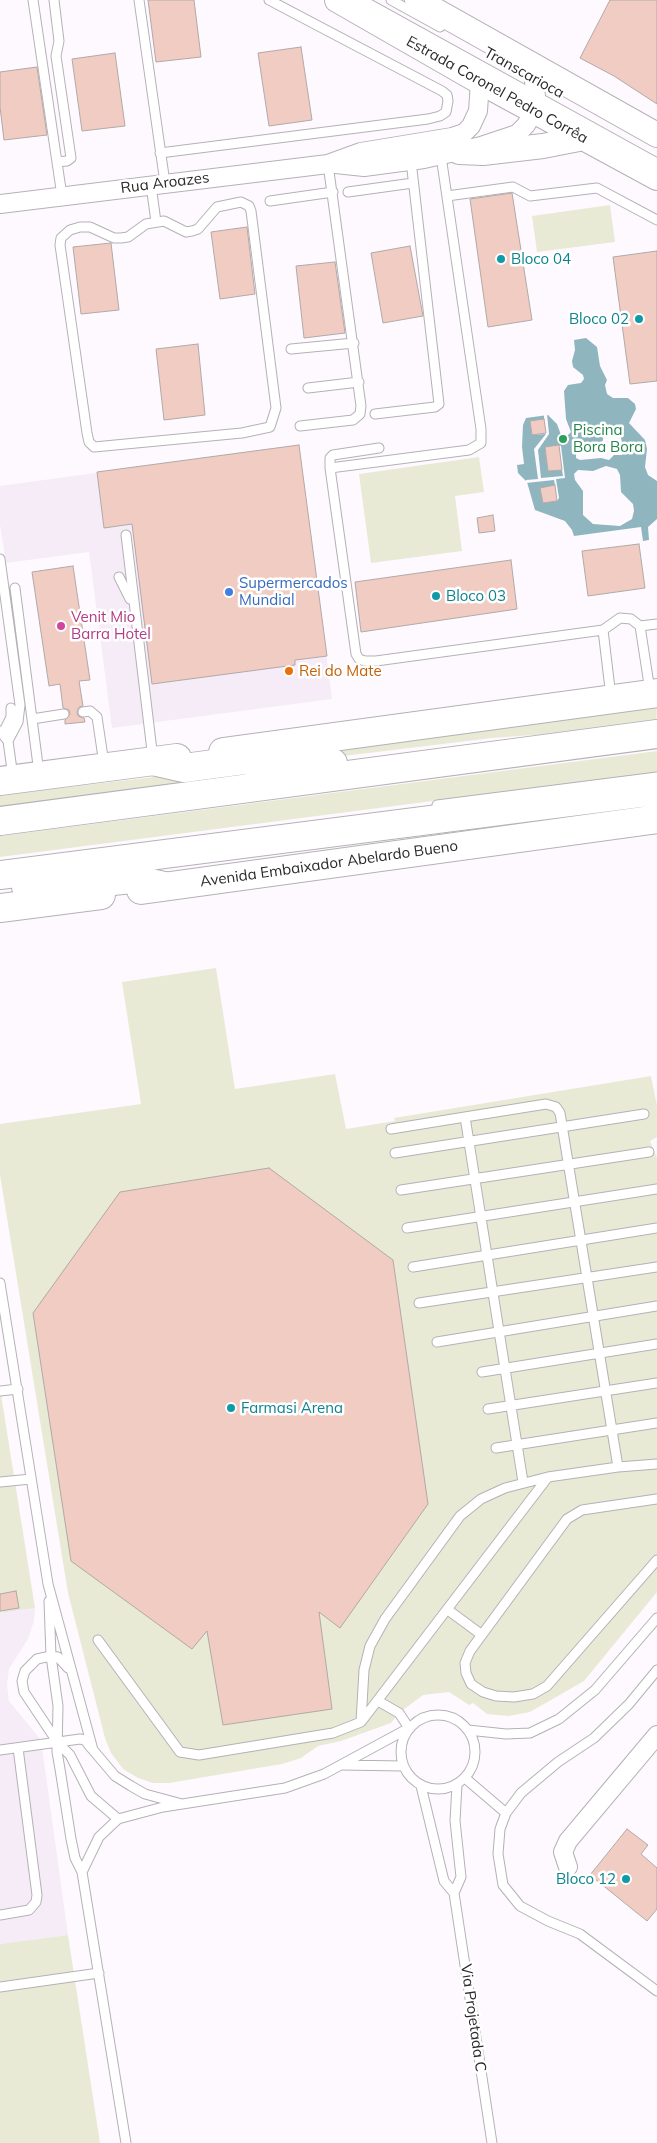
<!DOCTYPE html>
<meta charset="utf-8">
<style>
body{margin:0}
canvas{display:block;background:#fef9ff}
</style>
<canvas width="657" height="2143"></canvas>
<script>
const context = document.querySelector('canvas').getContext('2d');
context.lineJoin = 'round';
function fill(path, color) { context.fillStyle = color; context.fill(path, 'evenodd'); }
const poly = rows => new Path2D(rows.map(r => 'M' + r).join(''));
function stroke(path, color, width, dash) { context.strokeStyle = color; context.lineWidth = width; context.lineCap = dash ? 'butt' : 'round'; context.setLineDash(dash || []); context.stroke(path); }
function write(font, color, halo, rows, align = 'center') {
  context.font = font + ' Mulish,sans-serif'; context.lineWidth = 5; context.setLineDash([]); context.textBaseline = 'middle'; context.strokeStyle = halo; context.fillStyle = color; for (const [text, x, y, turn = 0] of rows) {
    context.save(); context.translate(x, y); context.rotate((+turn || 0) * Math.PI / 180); context.textAlign = isNaN(turn) ? turn : align; if (halo) context.strokeText(text, 0, 0); context.fillText(text, 0, 0); context.restore();
  }
}
fill(poly([
 [299,445,332,699,112,728,89,552,6,563,0,525,0,486],
 [35,1608,34,1621,28,1639,9,1669,7,1685,9,1701,41,1740,68,1935,0,1944,0,1613]
]), '#f6ecf8');
fill(poly([
 [610,205,615,242,537,252,532,216],
 [479,457,484,492,455,496,462,551,371,563,359,474],
 [657,704,656,726,492,738,335,757,271,754],
 [657,751,657,772,0,857,0,836],
 [232,768,296,768,0,809,0,795],
 [216,968,235,1089,335,1074,346,1129,395,1121,394,1118,651,1076,657,1106,657,1137,650,1141,657,1158,657,1592,584,1681,530,1712,509,1716,487,1714,473,1703,469,1705,449,1692,423,1695,399,1713,391,1723,341,1741,318,1746,301,1758,282,1764,169,1783,153,1783,138,1778,123,1769,111,1753,105,1738,68,1593,0,1175,0,1124,141,1104,122,982],
 [0,1388,35,1608,0,1613],
 [68,1935,100,2143,0,2143,0,1944]
]), '#e8ead5');
fill(poly([
 [586,338,597,347,600,366,607,380,605,385,607,394,613,398,628,398,635,404,636,409,629,423,645,440,647,449,645,467,648,475,657,481,657,519,648,527,649,540,643,541,641,527,574,536,572,530,565,521,535,510,527,482,518,473,517,465,524,464,522,447,523,425,526,418,548,415,557,424,561,435,566,437,571,432,566,419,564,391,568,385,581,383,584,379,583,375,573,367,572,361,575,350,574,340],
 [612,428,620,434,624,450,622,455,614,455,609,460,601,458,580,460,576,458,576,450,597,447,602,443,605,431],
 [606,466,617,469,620,475,621,492,633,504,634,511,632,519,620,526,593,524,583,515,583,491,575,480,574,474,578,470,593,471]
]), '#8fb5bf');
fill(poly([
 [544,414,547,414,549,434,538,450,541,478,563,476,562,470,548,471,545,447,559,445,561,446,565,478,556,479,559,498,557,501,543,503,540,488,555,485,554,480,526,483,526,480,538,479,534,449,546,434,532,435,530,421,544,419]
]), '#fef9ff');
const building = poly([
 [148,0,194,0,201,57,156,62,148,0],
 [610,0,657,0,657,104,614,76,580,58,610,0],
 [301,47,312,120,269,126,258,53,301,47],
 [115,53,125,126,82,131,72,59,115,53],
 [37,67,47,135,4,140,0,107,0,72,37,67],
 [512,193,532,320,488,327,470,199,512,193],
 [247,227,255,294,220,299,211,232,247,227],
 [111,243,119,310,81,314,73,247,111,243],
 [410,246,423,316,383,323,371,253,410,246],
 [657,251,657,381,630,384,613,257,657,251],
 [335,262,345,333,304,338,296,266,335,262],
 [198,344,205,415,164,420,156,349,198,344],
 [544,419,546,433,532,435,530,421,544,419],
 [299,445,327,656,295,660,295,665,152,684,132,524,104,528,97,472,299,445],
 [559,445,562,470,548,471,545,447,559,445],
 [555,485,557,501,543,503,540,488,555,485],
 [493,515,495,531,479,533,477,518,493,515],
 [639,544,645,588,588,596,582,551,639,544],
 [511,560,517,609,361,632,355,582,511,560],
 [73,566,90,680,79,681,83,706,79,707,77,712,78,716,84,718,85,722,65,724,65,720,70,714,69,710,63,708,60,684,49,686,32,572,73,566],
 [269,1168,393,1260,428,1504,340,1628,319,1612,332,1709,223,1725,207,1631,192,1649,71,1561,33,1313,120,1192,269,1168],
 [16,1591,19,1608,0,1611,0,1594,16,1591],
 [627,1829,648,1845,641,1854,657,1868,657,1909,647,1921,590,1875,627,1829]
]);
fill(building, '#f1ccc3');
stroke(building, '#b1a9a8', 1);
const lane = poly([
 [33,0,62,196],
 [54,0,59,41,56,56,71,158,67,161,57,162],
 [139,0,165,183],
 [362,0,657,163],
 [391,0,440,27],
 [160,153,428,119,440,116,446,112,448,101,447,95,442,91,269,0],
 [441,156,481,429,481,443,469,450,330,468,356,654,359,659,365,661,376,661,603,630,620,618,631,619,640,626,657,624],
 [151,185,156,222],
 [348,192,413,183],
 [447,196,513,187,530,196,597,188,657,220],
 [270,201,333,192],
 [241,202,249,206,251,211,276,408,270,427,242,433,94,447,89,442,87,433,60,245,61,238,70,230,80,227,90,227,114,238,121,238,128,237,146,224,164,221,186,232,192,231,198,229,217,207,241,202],
 [291,349,354,343],
 [308,388,359,382],
 [375,414,435,407,439,404,411,161],
 [300,426,353,420,360,414,361,406,328,164],
 [330,468,330,458,333,455,379,448],
 [126,535,153,759],
 [0,559,20,705,18,722,8,741],
 [119,577,130,599],
 [15,588,39,773],
 [640,626,650,691],
 [603,630,611,697],
 [83,712,90,711,97,717,104,764],
 [32,719,64,714],
 [0,731,8,741,13,777],
 [3,733,11,717,11,708],
 [437,805,657,777],
 [391,1129,465,1117],
 [395,1153,644,1114],
 [401,1190,649,1152],
 [407,1228,657,1189],
 [413,1267,657,1228],
 [0,1283,48,1584,93,1750,115,1776,131,1786,145,1794,182,1804],
 [419,1303,657,1267],
 [437,1342,657,1306],
 [482,1372,657,1344],
 [0,1391,18,1389],
 [488,1409,657,1383],
 [496,1448,657,1423],
 [0,1482,31,1479],
 [523,1482,465,1117,546,1104,556,1107,560,1113,618,1467],
 [657,1499,582,1510,567,1519,470,1651,465,1663,466,1673,471,1684,483,1692,496,1696,514,1697,533,1694,547,1686,657,1560],
 [49,1601,51,1656,58,1706,57,1752,60,1769,71,1839,75,1858,82,1872,126,2143],
 [448,1610,482,1635],
 [98,1640,180,1752,199,1755,333,1733,361,1722,548,1477,618,1467,657,1464],
 [68,1668,58,1657,51,1656,37,1659,25,1671,22,1681,24,1692,58,1743,70,1755,91,1796,118,1819],
 [657,1670,629,1704,594,1738,558,1762,521,1793,506,1813,500,1829,498,1854,503,1885,520,1906,548,1921,580,1934,657,1991],
 '401 1752a37 37 0 1 1 74 0a37 37 0 1 1-74 0Z',
 [361,1722,364,1670,370,1646,385,1619,460,1516,481,1499,505,1488,548,1477],
 [468,1730,506,1734,530,1733,559,1719,595,1690,657,1618],
 [0,1750,80,1739,85,1740,91,1748],
 [342,1765,403,1766],
 [465,1778,506,1813],
 [421,1786,444,1881,454,1893,492,2143],
 [82,1872,99,1837,118,1819,163,1807,285,1788,324,1774,409,1728,399,1713,378,1701],
 [454,1893,461,1877,455,1821,457,1785],
 [0,1915,29,1910,36,1902,37,1895,18,1748],
 [0,1987,99,1973]
]);
const street = poly([
 [336,164,364,167,424,159,481,146,517,134,526,125,534,111,536,96,532,67],
 [0,204,328,164,361,152,452,137,464,133,471,126,478,111,480,82],
 [568,1867,563,1852,568,1841,657,1735]
]);
const secondary = poly([
 [337,0,480,82,657,178],
 [417,0,657,135],
 [459,152,483,153,543,146,584,138]
]);
const primary = poly([
 [223,752,657,693],
 [0,781,177,758],
 [141,890,657,819],
 [0,908,101,895]
]);
const highway = poly([
 [153,761,184,768,244,760,333,763],
 [649,820,657,816],
 [0,821,657,734],
 [0,875,657,791],
 [26,887,65,886,132,879,164,886]
]);
stroke(lane, '#b5b1b6', 11);
stroke(street, '#b5b1b6', 20);
stroke(secondary, '#b5b1b6', 26);
stroke(primary, '#b5b1b6', 30);
stroke(highway, '#b5b1b6', 30);
stroke(lane, '#fff', 9);
stroke(street, '#fff', 18);
stroke(secondary, '#fff', 24);
stroke(primary, '#fff', 28);
stroke(highway, '#fff', 28);
for (const [x, y, r, color] of [
 [501,259,5,"#0f9aa8"],
 [639,319,5,"#0f9aa8"],
 [563,439,5,"#2e9e5b"],
 [229,592,5,"#3f7fe0"],
 [436,596,5,"#0f9aa8"],
 [61,626,5,"#d1479c"],
 [289,671,5,"#e8710a"],
 [231,1408,5,"#0f9aa8"],
 [626,1879,5,"#0f9aa8"]
]) { const dot = new Path2D(); dot.arc(x, y, r, 0, 2 * Math.PI); context.fillStyle = color; context.fill(dot); stroke(dot, '#fff', 2); }
write('15px', '#2a282a', '#fff', [
 ["Transcarioca",524,73,29],
 ["Estrada Coronel Pedro Corrêa",497,90,29],
 ["Rua Aroazes",165,183,-7],
 ["Avenida Embaixador Abelardo Bueno",329,864,-8],
 ["Via Projetada C",473,2018,82]
]);
write('15px', '#0d838f', '#fff', [
 ["Bloco 04",511,259],
 ["Bloco 02",629,319,"right"],
 ["Bloco 03",446,596],
 ["Farmasi Arena",241,1408],
 ["Bloco 12",616,1879,"right"]
], 'left');
write('15px', '#27864d', '#fff', [
 ["Piscina",573,430],
 ["Bora Bora",573,447]
], 'left');
write('15px', '#366cbe', '#fff', [
 ["Supermercados",239,583],
 ["Mundial",239,600]
], 'left');
write('15px', '#b23c85', '#fff', [
 ["Venit Mio",71,617],
 ["Barra Hotel",71,634]
], 'left');
write('15px', '#c56008', '#fff', [
 ["Rei do Mate",299,671]
], 'left');
</script>
